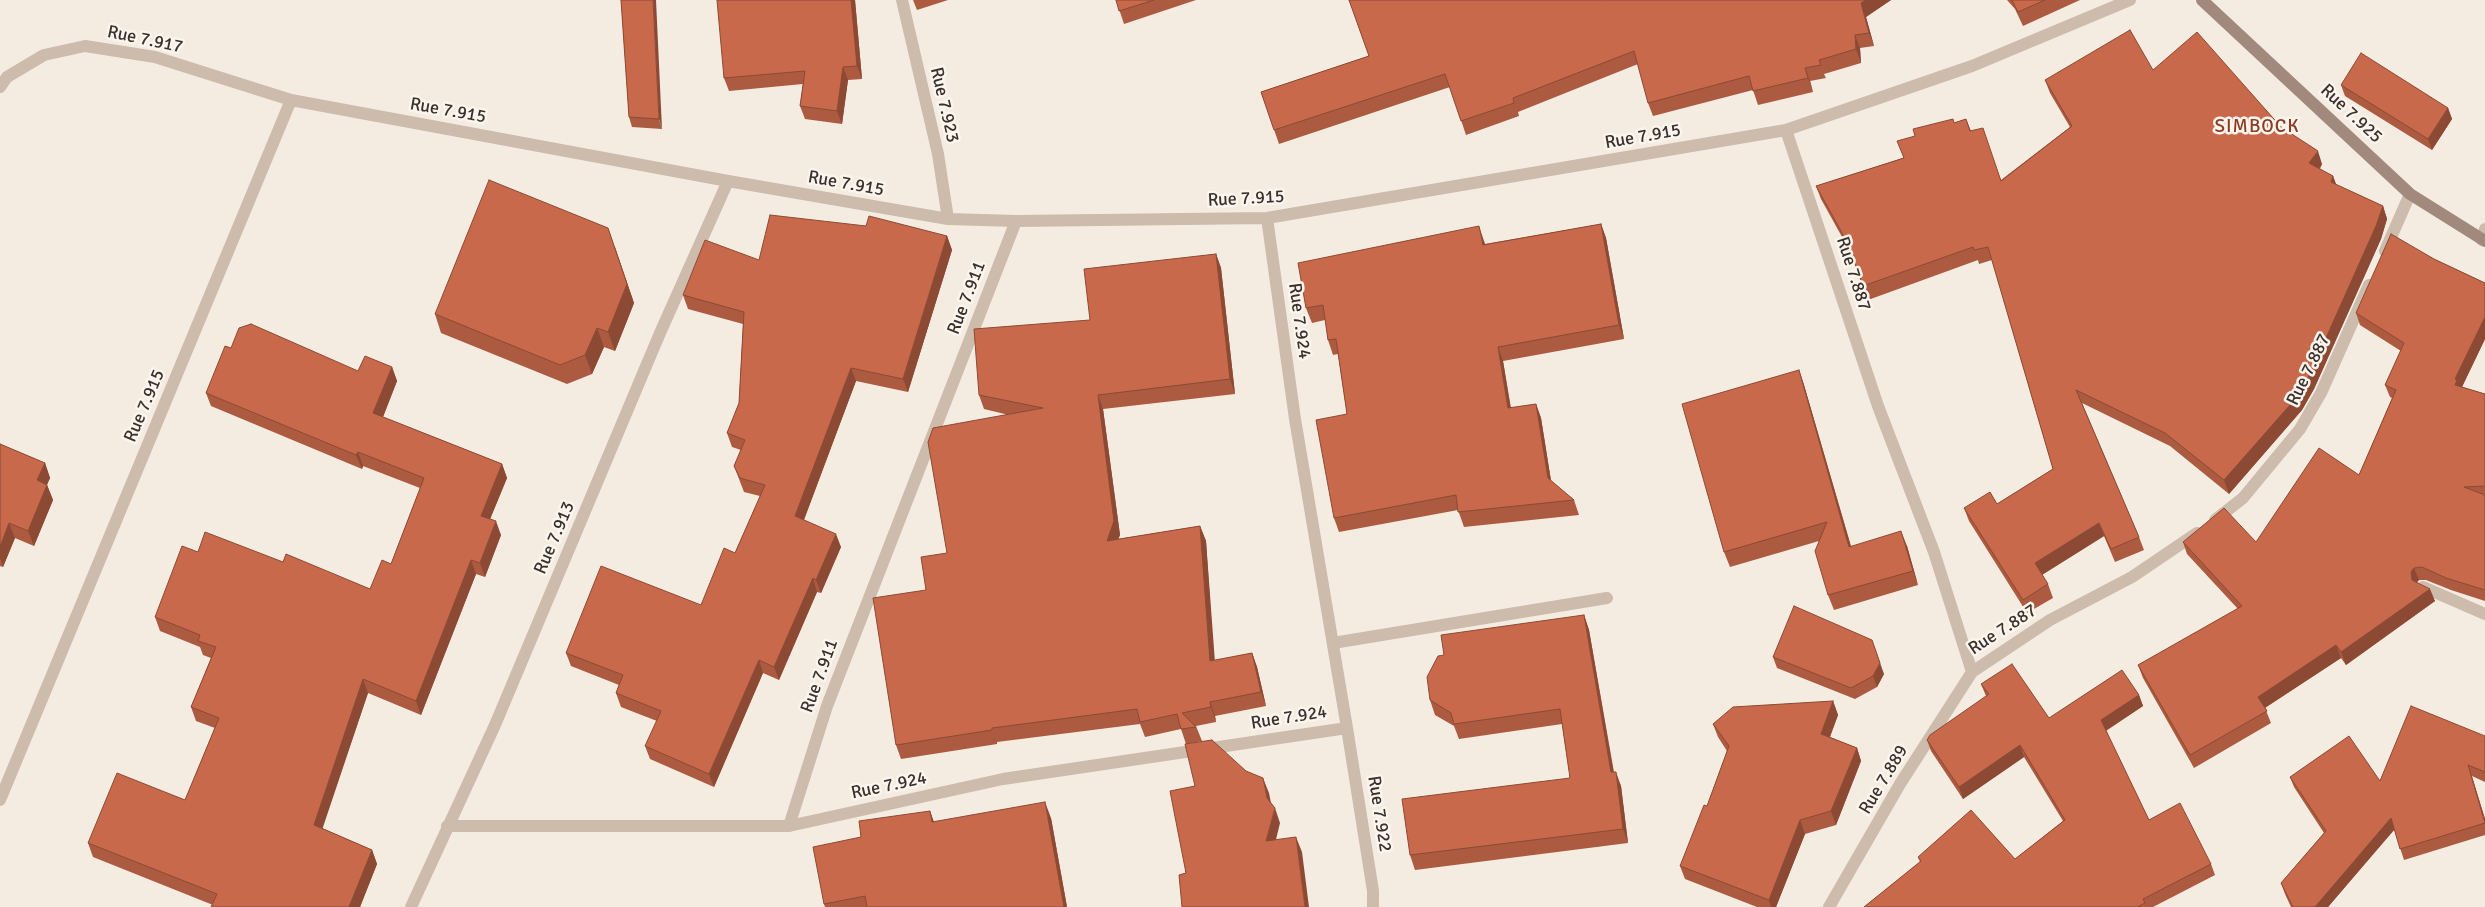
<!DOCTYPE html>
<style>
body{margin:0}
canvas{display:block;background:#f4ebe1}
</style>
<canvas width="2485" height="907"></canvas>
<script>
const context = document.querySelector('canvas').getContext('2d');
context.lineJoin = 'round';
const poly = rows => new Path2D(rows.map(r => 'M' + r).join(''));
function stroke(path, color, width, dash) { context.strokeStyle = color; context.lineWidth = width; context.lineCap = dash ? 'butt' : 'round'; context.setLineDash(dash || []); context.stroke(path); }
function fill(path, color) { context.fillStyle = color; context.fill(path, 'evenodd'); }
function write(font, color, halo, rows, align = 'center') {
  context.font = font + ' Signika,sans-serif'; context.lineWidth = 5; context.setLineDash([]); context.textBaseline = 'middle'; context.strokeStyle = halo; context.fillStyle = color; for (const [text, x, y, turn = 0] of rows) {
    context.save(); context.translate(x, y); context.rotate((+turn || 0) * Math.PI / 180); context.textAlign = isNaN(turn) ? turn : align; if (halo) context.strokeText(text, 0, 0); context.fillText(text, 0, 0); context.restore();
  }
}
stroke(poly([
 [902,0,938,154,948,219],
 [0,87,7,77,44,55,85,46,155,57,291,100],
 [1786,130,1878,406,1934,552,1972,672,2050,620,2132,577,2197,533],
 [2482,240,2485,229],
 [2385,251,2410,194],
 [2215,520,2243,498,2300,429,2321,393,2369,285],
 [2423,587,2485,614],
 [1333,643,1607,598],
 [1347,728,1373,891,1373,907],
 [0,800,291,100,728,181,948,219,1016,221,1267,218,1786,130,1972,66,2130,0],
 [447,826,789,826,827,706,1016,221],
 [789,826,1003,779,1347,728,1295,419,1267,218],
 [411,907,495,725,660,333,728,181],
 [1829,907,1900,784,1972,672]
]), '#cdbbac', 12);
stroke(poly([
 [2202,0,2410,194,2485,241]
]), '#a18a7d', 12);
fill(poly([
 [621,0,662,129,632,127,629,117],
 [855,0,862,79,848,80,842,124,805,119,800,106,803,84,729,91,724,78],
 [913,0,948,0,917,10],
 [1116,0,1196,0,1124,24],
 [1349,0,1891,0,1866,17,1874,46,1860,48,1861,63,1824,74,1826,78,1810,81,1813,92,1758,105,1753,90,1653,116,1648,103,1638,64,1518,112,1519,116,1466,135,1450,87,1279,144,1261,92,1369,56],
 [2007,0,2080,0,2023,26,2015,9],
 [2153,70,2281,127,2322,164,2320,169,2333,176,2336,185,2383,206,2387,219,2381,239,2314,389,2302,410,2229,494,2170,446,2082,403,2139,537,2144,550,2115,562,2104,536,2042,575,2048,584,2053,598,2027,613,1969,521,1964,508,1997,504,2053,469,1992,260,1979,264,1978,260,1868,300,1852,255,1821,199,1816,186,1903,158,1954,123,1966,119,1971,131,2001,180,2070,127,2050,93,2045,80],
 [2341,85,2448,108,2452,119,2432,150,2345,96],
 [1601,224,1606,238,1624,339,1503,361,1511,408,1536,404,1541,418,1551,481,1574,500,1579,515,1464,527,1458,510,1339,532,1334,518,1347,414,1338,354,1333,355,1328,340,1325,320,1312,323,1306,308,1484,241,1485,244],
 [947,236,952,250,908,392,856,381,804,520,841,547,821,593,817,592,779,680,763,673,714,787,650,759,645,746,657,721,621,707,616,693,619,685,571,666,566,653,701,605,735,553,760,496,744,492,734,466,741,450,732,447,727,433,739,403,743,324,688,309,683,295,759,260],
 [615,247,634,303,615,351,604,347,592,374,567,384,441,333,435,314],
 [1216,254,1221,268,1235,394,1103,409,1120,535,1118,539,1200,526,1206,541,1214,661,1252,653,1257,667,1266,706,1215,716,1216,722,1196,726,1202,741,1186,744,1181,729,1145,737,1140,724,997,742,997,744,901,759,896,745,926,590,947,553,1009,415,984,409,979,395,1090,320],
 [2434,259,2485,283,2485,339,2462,387,2485,394,2485,601,2451,590,2426,580,2419,580,2417,582,2435,601,2346,665,2341,658,2265,708,2271,723,2194,768,2143,678,2138,665,2238,609,2187,554,2183,542,2256,542,2359,475,2392,398,2390,397,2385,385,2401,351,2360,325,2356,313],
 [231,348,358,371,392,367,397,381,383,417,502,464,507,478,490,519,501,535,485,577,476,574,421,715,368,693,322,828,372,850,377,864,360,907,211,907,213,905,93,857,88,843,185,800,215,728,196,721,191,707,211,658,203,655,200,647,160,631,155,617,198,552,283,562,370,589,391,564,420,488,363,466,362,469,211,406,206,393],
 [1799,370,1804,385,1851,546,1907,546,1918,585,1834,610,1828,595,1819,541,1730,567,1724,552],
 [0,444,45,463,50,478,47,485,53,500,34,546,15,538,3,567,0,566],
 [1584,615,1589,630,1614,772,1621,786,1628,843,1415,870,1410,855,1570,778,1562,724,1459,739,1454,726,1435,715,1430,700,1444,655],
 [1773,657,1884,674,1877,687,1855,699,1777,668],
 [1981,684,2049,718,2139,695,2143,706,2106,731,2149,820,2211,864,2215,875,2153,907,1864,907,1920,862,1918,857,2015,859,2063,821,2024,757,1963,799,1931,751,1927,740,1986,696],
 [1833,701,1838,715,1830,737,1857,748,1861,761,1836,825,1805,834,1776,907,1757,907,1685,879,1680,866,1707,806,1727,751,1718,737,1713,724],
 [2485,736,2485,782,2472,776,2485,819,2485,835,2404,860,2394,829,2328,907,2291,907,2285,894,2281,883,2324,833,2294,787,2290,777,2380,781],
 [930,811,934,822,1051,818,1067,907,825,907,824,904,861,837]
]), '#ac5a40');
fill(poly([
 [653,0,656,0,662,129,659,119],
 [851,0,855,0,862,79,857,66],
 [1866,0,1891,0,1866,17,1874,46,1869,33,1861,3],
 [1855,35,1860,48,1861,63,1856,49],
 [843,67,848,80,842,124,837,111],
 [1805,68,1810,81,1813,92,1808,78],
 [2448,108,2452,119,2432,150,2428,139],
 [2318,151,2322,164,2314,176,2309,163],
 [2333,176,2338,189,2331,182],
 [2383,206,2387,219,2381,239,2314,389,2302,410,2229,494,2224,480],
 [1601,224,1606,238,1624,339,1619,325],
 [1479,226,1484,241,1488,259,1483,245],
 [608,228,634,303,615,351,608,332],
 [947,236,952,250,908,392,903,379],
 [1216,254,1221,268,1235,394,1230,379],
 [2485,317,2485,339,2461,389,2455,385,2455,379],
 [597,328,604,347,592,374,585,355],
 [1498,347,1503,361,1513,423,1508,408],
 [392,367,397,381,379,427,373,413],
 [851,368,856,381,800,530,795,516],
 [1799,370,1804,385,1855,561,1849,547],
 [1098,395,1103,409,1120,535,1112,555,1107,541],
 [1536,404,1541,418,1553,493,1548,478],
 [358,452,363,466,362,469,356,455],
 [45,463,50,478,42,495,37,480],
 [502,464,507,478,486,529,481,516],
 [47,485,53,500,34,546,28,531],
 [496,521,501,535,485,577,480,563],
 [9,523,15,538,3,567,0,558,0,547],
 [2099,523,2104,536,2040,576,2035,563],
 [1200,526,1206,541,1216,676,1210,661],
 [1901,531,1907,546,1918,585,1913,571],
 [836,534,841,547,821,593,816,580],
 [471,560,476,574,421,715,416,701],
 [2414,568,2419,580,2415,584,2412,580,2411,572],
 [813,578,817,592,779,680,774,667],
 [2430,589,2435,601,2346,665,2341,652],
 [1584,615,1589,630,1616,787,1611,772],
 [1872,640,1884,674,1877,687,1873,676],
 [2336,645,2341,658,2263,709,2258,697],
 [1252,653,1257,667,1266,706,1261,692],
 [759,660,763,673,714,787,709,774],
 [363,679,368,693,319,839,314,825],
 [2139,695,2143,706,2105,731,2101,720],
 [1833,701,1838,715,1826,747,1821,734],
 [1210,702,1215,716,1216,722,1211,707],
 [2020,745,2024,757,1963,799,1959,787],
 [1857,748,1861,761,1836,825,1831,811],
 [2468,765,2485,819,2485,822],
 [1616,772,1621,786,1628,843,1623,829],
 [1263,778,1269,793,1273,813,1267,798],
 [1045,802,1051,818,1067,907,1064,907],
 [1275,808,1280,823,1272,856,1266,841],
 [930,811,935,826,932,822],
 [2391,818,2395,829,2328,907,2315,907],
 [1800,820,1805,834,1776,907,1771,907,1769,900],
 [1296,837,1302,852,1309,907,1305,907],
 [372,850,377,864,360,907,349,907]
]), '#8c4a34');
const building = poly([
 [621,0,653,0,659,119,629,117,621,0],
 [717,0,851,0,857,66,843,67,837,111,800,106,805,71,724,78,717,0],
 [1116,0,1154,0,1119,11,1116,0],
 [1349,0,1866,0,1861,3,1869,33,1855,35,1856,49,1819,60,1821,65,1805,68,1808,78,1753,91,1749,76,1648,103,1634,51,1513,98,1514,103,1461,121,1445,74,1274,130,1261,92,1369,56,1349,0],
 [2012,0,2045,0,2018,12,2012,0],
 [2130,30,2153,70,2197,32,2281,127,2318,151,2309,163,2333,176,2331,182,2383,206,2376,226,2309,376,2297,397,2224,480,2165,433,2076,390,2139,537,2111,549,2099,523,2035,563,2048,584,2023,600,1964,508,1990,492,1997,504,2053,469,1988,247,1974,250,1973,247,1863,286,1847,242,1816,186,1904,158,1897,141,1915,136,1913,129,1953,119,1954,123,1966,119,1970,131,1983,128,2001,181,2072,126,2045,80,2130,30],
 [2361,53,2448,108,2428,139,2341,85,2361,53],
 [489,180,608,228,627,284,608,332,597,328,585,355,560,365,435,314,489,180],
 [770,215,866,226,869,216,947,236,903,379,851,368,795,516,836,534,816,580,813,578,774,667,759,660,709,774,645,746,661,711,616,693,623,675,566,653,601,566,701,605,724,548,735,553,765,485,740,478,734,466,745,440,727,433,739,403,744,312,683,295,705,240,759,260,770,215],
 [1601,224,1619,325,1498,347,1508,408,1536,404,1548,478,1574,500,1458,512,1456,495,1334,518,1316,420,1347,414,1336,339,1328,340,1323,305,1306,308,1298,263,1479,226,1483,245,1601,224],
 [2391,234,2434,259,2485,283,2485,317,2455,379,2457,380,2455,385,2485,394,2485,486,2464,487,2485,495,2485,590,2446,578,2422,567,2414,568,2411,572,2412,580,2430,589,2341,652,2336,645,2258,697,2267,711,2190,755,2138,665,2242,606,2183,542,2224,508,2256,542,2319,448,2359,475,2396,390,2385,385,2404,343,2356,313,2391,234],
 [1216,254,1230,379,1098,395,1114,521,1107,541,1200,526,1210,661,1252,653,1261,692,1210,702,1211,707,1182,713,1196,727,1181,729,1177,714,1140,722,1137,709,992,728,992,730,896,745,873,598,926,590,921,557,947,553,928,442,933,428,1043,408,979,395,974,329,1090,320,1084,269,1216,254],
 [251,324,358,371,365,356,392,367,373,413,502,464,481,516,496,521,480,563,471,560,416,701,363,679,314,825,372,850,349,907,211,907,217,894,88,843,117,773,185,800,219,718,191,707,216,647,198,641,200,635,155,617,182,546,198,552,205,532,283,562,286,554,370,589,382,560,391,564,424,478,358,452,356,455,206,393,225,346,231,348,239,328,251,324],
 [1799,370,1849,547,1901,531,1913,571,1828,595,1815,551,1827,522,1724,552,1682,404,1799,370],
 [0,444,45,463,37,480,47,485,28,531,9,523,0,547,0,444],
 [1794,606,1872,640,1880,663,1873,676,1851,688,1773,657,1794,606],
 [1584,615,1611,772,1616,772,1623,829,1410,855,1402,799,1570,778,1560,709,1454,724,1451,713,1430,700,1427,677,1438,656,1444,655,1441,635,1584,615],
 [2012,664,2049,718,2122,670,2139,695,2101,720,2149,820,2180,803,2211,864,2143,899,2145,903,2137,907,1864,907,1921,861,1918,857,1971,810,2015,859,2065,820,2020,745,1959,787,1927,740,1930,735,1989,694,1981,684,2012,664],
 [1833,701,1821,734,1857,748,1831,811,1800,820,1769,900,1680,866,1704,805,1707,806,1729,746,1713,724,1733,707,1833,701],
 [2411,706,2485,736,2485,772,2468,765,2485,823,2400,849,2391,818,2315,907,2293,907,2281,883,2326,831,2290,777,2349,736,2380,781,2411,706],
 [1212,740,1246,771,1263,778,1267,798,1275,808,1266,841,1296,837,1305,907,1182,907,1179,875,1186,873,1170,791,1195,786,1185,744,1212,740],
 [1045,802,1064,907,867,907,865,896,824,904,813,847,861,837,859,821,930,811,932,822,1045,802]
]);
fill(building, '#c8694b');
stroke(building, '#8c4a34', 1);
write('18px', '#3b302b', '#fbf5ee', [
 ["Rue 7.917",145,40,12],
 ["Rue 7.923",944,105,77],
 ["Rue 7.915",448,111,10],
 ["Rue 7.925",2351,114,43],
 ["Rue 7.915",1643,137,-10],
 ["Rue 7.915",846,184,10],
 ["Rue 7.915",1246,199,-3],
 ["Rue 7.887",1853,274,72],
 ["Rue 7.911",967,298,-69],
 ["Rue 7.924",1299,321,82],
 ["Rue 7.887",2309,370,-64],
 ["Rue 7.915",145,406,-67],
 ["Rue 7.913",555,538,-67],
 ["Rue 7.887",2003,630,-33],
 ["Rue 7.911",820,676,-70],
 ["Rue 7.924",1289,718,-9],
 ["Rue 7.889",1884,780,-59],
 ["Rue 7.924",889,786,-12],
 ["Rue 7.922",1379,814,81]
]);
context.letterSpacing = '1px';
write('19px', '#8c3b22', '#fbf5ee', [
 ["SIMBOCK",2257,127]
]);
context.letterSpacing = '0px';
</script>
